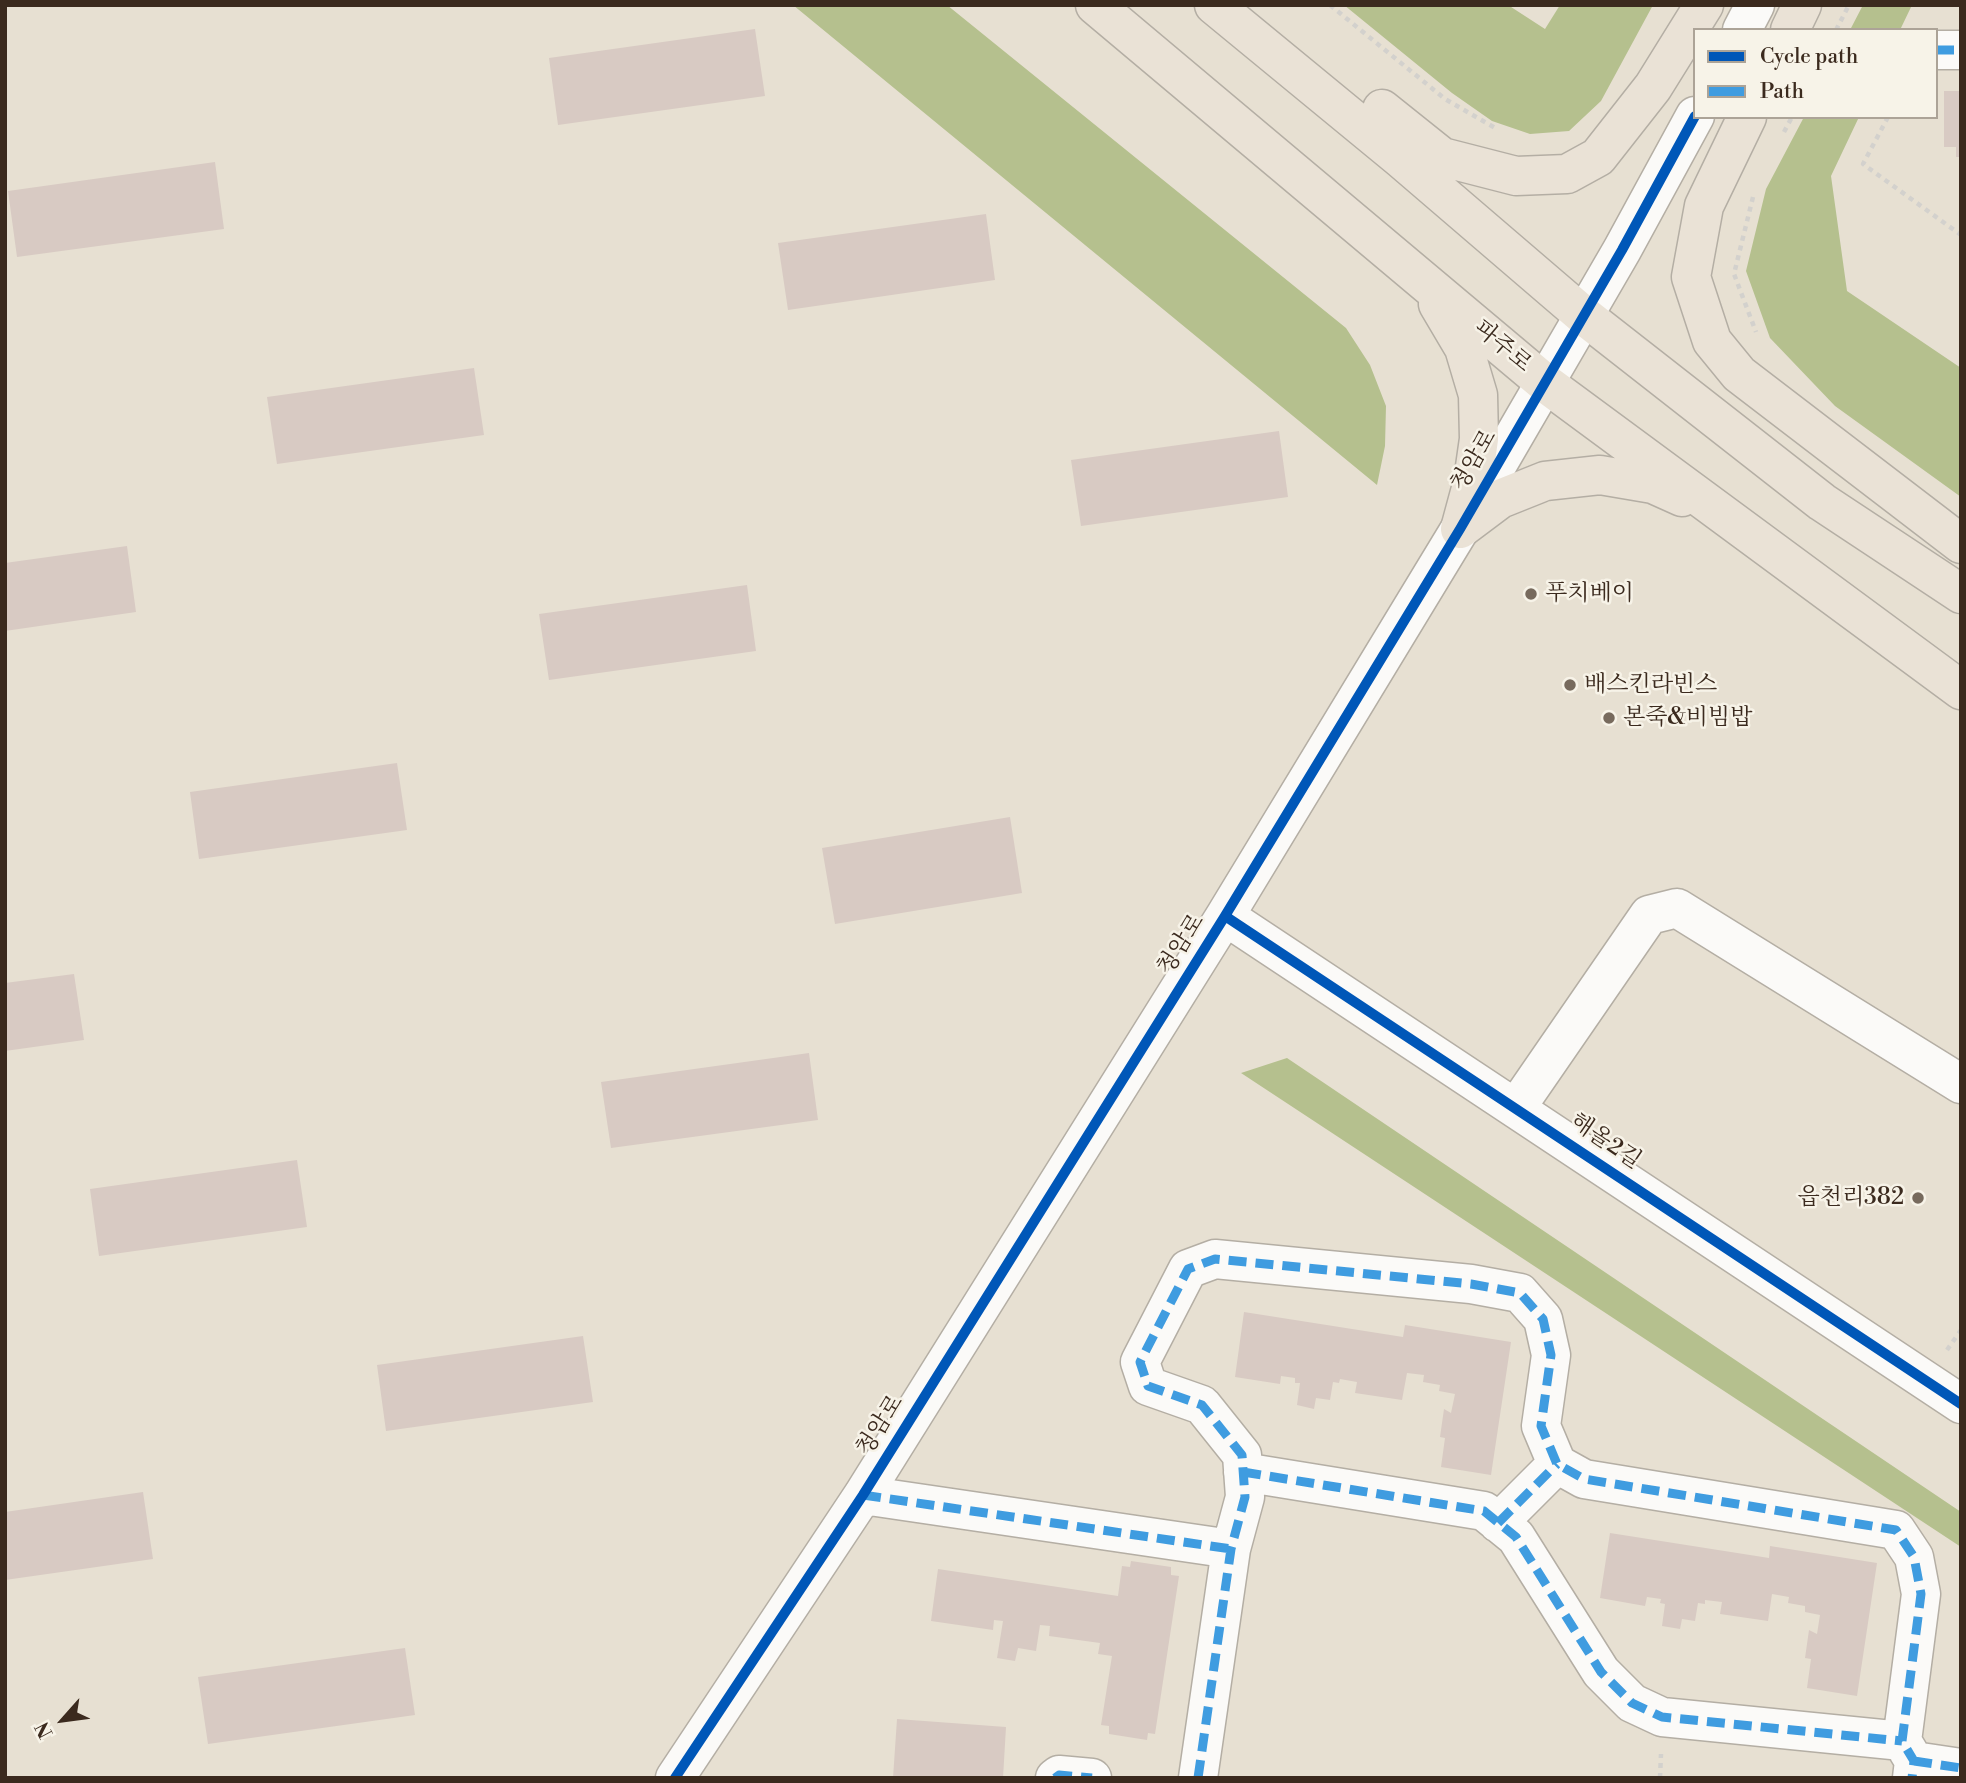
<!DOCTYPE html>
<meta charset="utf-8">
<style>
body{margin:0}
#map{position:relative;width:1966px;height:1783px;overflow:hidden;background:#e7e0d2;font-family:"Libre Bodoni",serif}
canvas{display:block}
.frame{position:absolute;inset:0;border:7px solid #3b2a1e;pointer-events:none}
.legend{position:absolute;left:1693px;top:28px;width:245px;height:91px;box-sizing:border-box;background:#f7f3e8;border:2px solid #aca397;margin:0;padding:9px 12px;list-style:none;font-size:21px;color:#3b2a1e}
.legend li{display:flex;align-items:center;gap:14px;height:35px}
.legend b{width:35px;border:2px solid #aca397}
.north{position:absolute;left:28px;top:1685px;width:70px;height:70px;-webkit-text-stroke:5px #f7f3e8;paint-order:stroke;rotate:242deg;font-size:19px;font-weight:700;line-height:28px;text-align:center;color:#3b2a1e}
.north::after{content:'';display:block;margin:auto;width:24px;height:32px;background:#3b2a1e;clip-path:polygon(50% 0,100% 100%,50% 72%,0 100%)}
</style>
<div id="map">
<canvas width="1966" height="1783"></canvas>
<div class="frame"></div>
<ul class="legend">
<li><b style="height:9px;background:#0057b8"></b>Cycle path</li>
<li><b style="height:9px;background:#3f9ce0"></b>Path</li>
</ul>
<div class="north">N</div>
</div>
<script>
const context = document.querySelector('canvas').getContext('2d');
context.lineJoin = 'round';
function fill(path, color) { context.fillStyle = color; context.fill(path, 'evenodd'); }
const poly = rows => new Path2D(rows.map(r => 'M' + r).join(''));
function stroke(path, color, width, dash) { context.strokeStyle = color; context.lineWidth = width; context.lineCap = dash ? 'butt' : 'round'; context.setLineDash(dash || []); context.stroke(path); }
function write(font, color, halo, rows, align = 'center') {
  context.font = font + ' "Libre Bodoni","Noto Serif KR",serif'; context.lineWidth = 5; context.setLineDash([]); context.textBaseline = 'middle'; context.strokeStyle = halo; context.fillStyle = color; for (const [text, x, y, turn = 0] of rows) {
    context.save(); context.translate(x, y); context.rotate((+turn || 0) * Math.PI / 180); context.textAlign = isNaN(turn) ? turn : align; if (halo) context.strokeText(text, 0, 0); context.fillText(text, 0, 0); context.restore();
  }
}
fill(poly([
 [793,5,947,5,1346,328,1370,365,1386,406,1385,446,1377,485],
 [1344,5,1508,5,1545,29,1560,5,1653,5,1601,101,1569,131,1530,134,1492,121,1452,93],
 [1863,5,1912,5,1900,30,1850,30],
 [1804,117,1859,117,1831,176,1847,291,1961,368,1961,497,1835,406,1770,338,1746,271,1766,189],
 [1287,1058,1961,1512,1961,1547,1241,1073]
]), '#b5c08e');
fill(poly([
 [755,29,765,96,558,125,549,58],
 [1944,91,1961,91,1961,157,1956,157,1956,147,1944,147],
 [215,162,224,229,17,257,8,191],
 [986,214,995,280,788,310,778,243],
 [474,368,484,435,277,464,267,397],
 [1279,431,1288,497,1081,526,1071,460],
 [127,546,136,612,5,631,5,563],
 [747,585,756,651,549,680,539,614],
 [397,763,407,830,199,859,190,792],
 [1010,817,1022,893,835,924,822,848],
 [74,974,84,1040,5,1051,5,983],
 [809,1053,818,1120,611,1148,601,1082],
 [297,1160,307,1227,99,1256,90,1189],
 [1244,1312,1403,1337,1405,1325,1511,1342,1491,1475,1441,1467,1445,1438,1440,1437,1444,1409,1451,1413,1455,1394,1439,1391,1440,1385,1423,1382,1424,1375,1407,1373,1402,1400,1355,1393,1357,1382,1340,1379,1339,1383,1333,1382,1330,1400,1316,1398,1314,1409,1297,1405,1300,1383,1295,1383,1295,1378,1281,1376,1280,1384,1235,1377],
 [583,1336,593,1402,386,1431,377,1365],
 [143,1492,153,1559,5,1580,5,1512],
 [1610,1533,1769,1558,1770,1546,1877,1563,1857,1696,1807,1688,1811,1659,1805,1658,1809,1630,1817,1634,1820,1615,1805,1612,1805,1606,1788,1603,1789,1597,1772,1594,1768,1621,1720,1614,1722,1602,1705,1600,1705,1604,1698,1603,1695,1621,1682,1619,1680,1629,1662,1626,1665,1604,1660,1603,1661,1599,1647,1597,1645,1606,1600,1598],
 [1131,1561,1171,1567,1171,1575,1179,1576,1155,1734,1148,1733,1147,1740,1109,1734,1109,1726,1101,1725,1112,1656,1098,1654,1100,1643,1049,1636,1050,1626,1040,1625,1036,1651,1018,1648,1015,1661,997,1658,1003,1621,994,1620,993,1630,931,1621,938,1569,1118,1596,1122,1566,1130,1567],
 [405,1648,415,1715,208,1744,198,1677],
 [897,1719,1006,1727,1003,1778,893,1778]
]), '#d8cac3');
const minor = poly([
 [1742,30,1755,5],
 [1936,50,1961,50],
 [1225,916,1961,1404],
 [1516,1108,1649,915,1677,908,1961,1084],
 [1243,1472,1484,1511,1516,1537,1601,1672,1632,1703,1662,1717,1902,1741],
 [863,1495,1231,1549],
 [1498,1523,1557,1464],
 [1914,1761,1961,1768],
 [675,1778,863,1495,1225,916,1460,529,1622,250,1695,116],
 [1055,1778,1059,1775,1092,1778],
 [1198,1778,1231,1549,1245,1497,1242,1455,1202,1405,1148,1386,1140,1362,1188,1269,1215,1259,1471,1284,1520,1293,1543,1319,1551,1355,1541,1426,1557,1464,1584,1479,1896,1530,1914,1557,1921,1594,1902,1741,1914,1761,1912,1778]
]);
const major = poly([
 [1095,5,1545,383,1961,690],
 [1214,5,1400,158,1583,315,1822,502,1961,594],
 [1790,30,1802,5],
 [1382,109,1442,157,1516,176,1567,174,1598,157,1653,87,1704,5],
 [1747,117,1704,206,1691,277,1712,341,1739,374,1961,544],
 [1438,304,1464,348,1478,395,1479,439,1473,481,1460,529],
 [1460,529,1500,499,1545,481,1600,475,1653,484,1682,497]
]);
stroke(minor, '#b4aea4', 41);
stroke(major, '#b4aea4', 41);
stroke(poly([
 [1330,5,1445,99,1497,129],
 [1836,30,1849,5],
 [1888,117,1863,164,1961,235],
 [1784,132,1792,117],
 [1753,197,1734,274,1756,332],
 [1947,1350,1961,1330],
 [1660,1778,1661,1754]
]), '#d3d1cd', 4.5, [5, 5]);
stroke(minor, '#fbfaf8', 38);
stroke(major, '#eae2d6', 38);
stroke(poly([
 [1936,50,1961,50],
 [1243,1472,1484,1511,1516,1537,1601,1672,1632,1703,1662,1717,1902,1741],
 [863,1495,1231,1549],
 [1498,1523,1557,1464],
 [1914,1761,1961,1768],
 [1055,1778,1059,1775,1092,1778],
 [1198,1778,1231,1549,1245,1497,1242,1455,1202,1405,1148,1386,1140,1362,1188,1269,1215,1259,1471,1284,1520,1293,1543,1319,1551,1355,1541,1426,1557,1464,1584,1479,1896,1530,1914,1557,1921,1594,1902,1741,1914,1761,1912,1778]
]), '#3f9ce0', 9, [18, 9]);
stroke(poly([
 [1225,916,1961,1404],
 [675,1778,863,1495,1225,916,1460,529,1622,250,1695,116]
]), '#0057b8', 10);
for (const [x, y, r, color] of [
 [1531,594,7,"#776a5d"],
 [1570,685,7,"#776a5d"],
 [1609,718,7,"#776a5d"],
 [1918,1198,7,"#776a5d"]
]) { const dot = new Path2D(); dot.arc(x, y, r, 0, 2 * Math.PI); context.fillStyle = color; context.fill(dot); stroke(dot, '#f7f3e8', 2.5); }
write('23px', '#3b2a1e', '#f7f3e8', [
 ["파주로",1502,347,40],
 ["청암로",1475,461,-60],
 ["청암로",1182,945,-58],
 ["해올2길",1605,1142,34],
 ["청암로",881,1426,-58]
]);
write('23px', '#3b2a1e', '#f7f3e8', [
 ["푸치베이",1545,594],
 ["배스킨라빈스",1584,685],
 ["본죽&비빔밥",1623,718],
 ["읍천리382",1904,1198,"right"]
], 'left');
</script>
